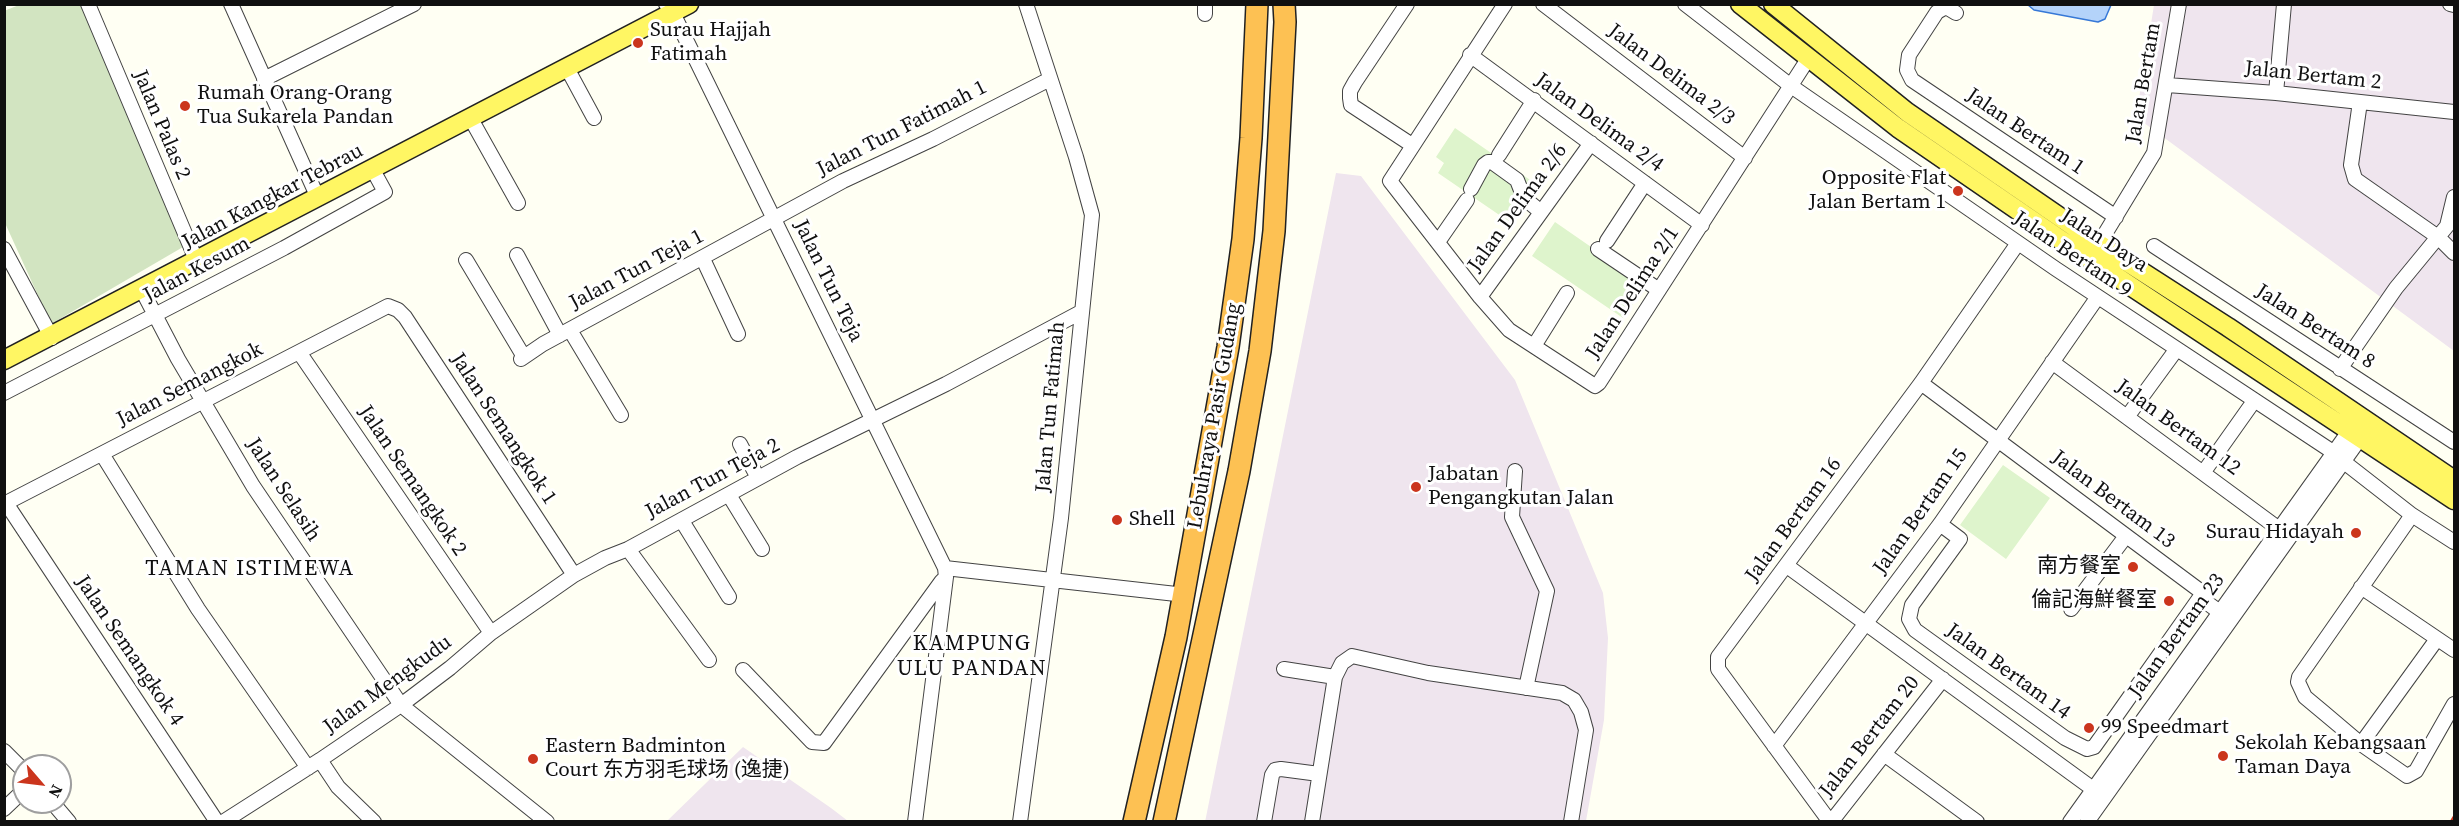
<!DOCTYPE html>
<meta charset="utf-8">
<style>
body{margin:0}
#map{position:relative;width:2459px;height:826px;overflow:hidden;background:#fffff3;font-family:"Source Serif 4",serif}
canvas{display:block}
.frame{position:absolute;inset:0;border:6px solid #101010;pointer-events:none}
.north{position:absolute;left:12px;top:754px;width:60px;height:60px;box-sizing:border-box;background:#fff;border:2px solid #9f9f9f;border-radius:50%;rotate:118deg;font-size:16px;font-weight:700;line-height:24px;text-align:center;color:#101010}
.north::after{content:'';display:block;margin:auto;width:21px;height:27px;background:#cb351d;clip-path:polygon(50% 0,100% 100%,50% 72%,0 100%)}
</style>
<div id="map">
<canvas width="2459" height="826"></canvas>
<div class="frame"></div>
<div class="north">N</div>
</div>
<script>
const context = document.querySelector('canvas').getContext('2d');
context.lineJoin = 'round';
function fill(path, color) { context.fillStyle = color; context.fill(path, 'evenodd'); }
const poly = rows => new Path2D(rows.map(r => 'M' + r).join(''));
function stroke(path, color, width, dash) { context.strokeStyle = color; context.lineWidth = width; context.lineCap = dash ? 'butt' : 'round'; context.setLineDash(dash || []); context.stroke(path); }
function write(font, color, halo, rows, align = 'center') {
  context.font = font + ' "Source Serif 4","Noto Sans SC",serif'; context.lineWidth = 6; context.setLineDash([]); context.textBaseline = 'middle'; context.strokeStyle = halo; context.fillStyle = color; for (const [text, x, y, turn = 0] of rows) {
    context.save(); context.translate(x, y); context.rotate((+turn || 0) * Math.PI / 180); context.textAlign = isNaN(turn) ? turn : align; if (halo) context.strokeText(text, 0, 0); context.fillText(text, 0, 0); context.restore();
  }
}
fill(poly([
 [2154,5,2454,5,2454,351,2136,117],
 [1336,173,1361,176,1515,380,1603,593,1608,638,1604,720,1586,821,1205,822],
 [743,747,831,808,848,821,667,821]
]), '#efe5ee');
fill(poly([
 [19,5,82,5,183,247,51,324,5,223,4,11]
]), '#d2e4c1');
fill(poly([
 [1455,128,1536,184,1511,223,1438,173,1444,163,1436,157],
 [1555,222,1646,285,1623,318,1532,256],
 [2003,465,2050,498,2006,559,1960,525]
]), '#def4cc');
const water = poly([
 [2028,5,2111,5,2105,19,2098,22,2034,10,2028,5]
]);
fill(water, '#b4d3fa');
stroke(water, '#3678d7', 1.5);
const minor = poly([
 [88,4,197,262],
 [231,4,318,198],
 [666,4,673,13,945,568,946,577,915,822],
 [1205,4,1205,14],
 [1407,4,1355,82,1350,91,1350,98,1351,105,1412,145],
 [1505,4,1390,181,1480,297,1509,330,1595,386,1599,383,1808,59],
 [1543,4,1745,158],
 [1685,4,1791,86,2056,269,2333,452],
 [2450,4,2454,5],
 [1956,13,1946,7,1937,12,1909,55,1907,70,1912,80,2116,217],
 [1470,55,1702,225],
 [567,68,594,118],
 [264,79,414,4],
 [2167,85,2276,93,2454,112],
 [2276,93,2284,4],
 [2360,102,2351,165,2355,179,2438,237,2454,253],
 [471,119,518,203],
 [1499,155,1534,100],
 [1471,189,1484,165,1488,162,1492,162,1517,180,1524,198,1541,212],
 [1607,241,1645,183],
 [1438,242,1467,200],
 [2154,246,2454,442],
 [4,249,52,338],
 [1598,249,1659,290],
 [2094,252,2154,153,2179,4],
 [517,255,560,335],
 [703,259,738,334],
 [466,260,524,357],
 [142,290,178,359,253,486,401,705,547,822],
 [1480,297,1591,143],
 [570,330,621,415],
 [1534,346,1567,293],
 [299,352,491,633],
 [521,359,543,344,843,181,933,139,1050,79],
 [2052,362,2279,529],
 [2340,369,2396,288,2447,226,2454,197],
 [1921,383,2203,593,2206,602,2225,616],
 [4,393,284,248,385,192,373,170],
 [2127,417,2176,350],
 [740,444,758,478],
 [102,454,198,609,308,768],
 [2344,462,2412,515,2454,542],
 [1515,471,1512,517,1547,591,1526,688],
 [2203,473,2254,401],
 [729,495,762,549],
 [6,503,217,822],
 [4,504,388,306,398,310,405,317,574,575],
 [2412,515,2299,677,2298,682,2305,697,2323,712,2361,744,2407,776,2416,771,2454,704],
 [682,521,729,597],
 [1940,524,1960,539,1912,605,1909,619,1915,630,2065,738,2087,749,2094,747,2119,712,2203,593],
 [628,549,709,660],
 [1787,566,2093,789,2098,796],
 [945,568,1185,595],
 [2361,587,2454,650],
 [2071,609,2126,536],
 [1284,669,1335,677],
 [743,670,812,742,824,743,941,582,946,577],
 [2361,744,2437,639],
 [1774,746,1940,524,2097,298],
 [4,751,24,771],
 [1884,754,1977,822],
 [320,760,338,787,374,822],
 [52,802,69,822],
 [4,809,24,790],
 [223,822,320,760,401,705,450,668,491,633,574,575,605,558,628,549,797,457,946,384,1081,312],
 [1020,822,1061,518,1092,215,1076,157,1026,4],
 [1264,822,1272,775,1275,770,1281,769,1319,774],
 [1312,822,1335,677,1342,663,1352,656,1428,673,1562,693,1574,700,1581,712,1586,730,1571,822],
 [1830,822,1718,669,1718,657,1921,383,2018,243],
 [1831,822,1943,679],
 [2070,822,2355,423],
 [2087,822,2366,430]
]);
const major = poly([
 [1740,4,1898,128,2061,240,2454,500],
 [1773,4,1907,112,2099,244,2228,327,2454,480],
 [4,360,689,4]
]);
const highway = poly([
 [1134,822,1176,637,1228,347,1243,239,1251,138,1257,4],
 [1164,822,1239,471,1260,351,1274,231,1285,22,1284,4]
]);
stroke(minor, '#434343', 16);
stroke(major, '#212121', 21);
stroke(highway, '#212121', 24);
stroke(minor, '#fff', 14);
stroke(major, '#fff663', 18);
stroke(highway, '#fdc153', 21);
stroke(poly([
 [2451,822,2454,817]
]), '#cb351d', 3);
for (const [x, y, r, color] of [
 [638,43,6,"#cb351d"],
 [185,106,6,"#cb351d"],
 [1958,191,6,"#cb351d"],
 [1416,487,6,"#cb351d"],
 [1117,520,6,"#cb351d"],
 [2356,533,6,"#cb351d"],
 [2133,567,6,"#cb351d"],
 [2169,601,6,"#cb351d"],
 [2089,728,6,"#cb351d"],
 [2223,756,6,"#cb351d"],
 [533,759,6,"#cb351d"]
]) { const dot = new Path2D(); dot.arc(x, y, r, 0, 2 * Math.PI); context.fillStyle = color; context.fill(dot); stroke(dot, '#fff', 2); }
write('21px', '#101010', '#fff', [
 ["Surau Hajjah",650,31],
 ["Fatimah",650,55],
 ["Rumah Orang-Orang",197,94],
 ["Tua Sukarela Pandan",197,118],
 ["Opposite Flat",1946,179,"right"],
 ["Jalan Bertam 1",1946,203,"right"],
 ["Jabatan",1428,475],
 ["Pengangkutan Jalan",1428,499],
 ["Shell",1129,520],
 ["Surau Hidayah",2344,533,"right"],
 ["南方餐室",2121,567,"right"],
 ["倫記海鮮餐室",2157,601,"right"],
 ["99 Speedmart",2101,728],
 ["Sekolah Kebangsaan",2235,744],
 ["Taman Daya",2235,768],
 ["Eastern Badminton",545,747],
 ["Court 东方羽毛球场 (逸捷)",545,771]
], 'left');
write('21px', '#101010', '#fff', [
 ["Jalan Delima 2/3",1671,75,37],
 ["Jalan Bertam 2",2313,76,6],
 ["Jalan Bertam",2144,83,-80],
 ["Jalan Delima 2/4",1599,123,36],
 ["Jalan Palas 2",161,125,67],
 ["Jalan Tun Fatimah 1",902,129,-27],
 ["Jalan Bertam 1",2025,132,34],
 ["Jalan Kangkar Tebrau",273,197,-28],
 ["Jalan Delima 2/6",1518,208,-54],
 ["Jalan Daya",2104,241,33],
 ["Jalan Bertam 9",2072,255,34],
 ["Jalan Kesum",197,270,-28],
 ["Jalan Tun Teja 1",637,270,-28],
 ["Jalan Tun Teja",828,281,64],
 ["Jalan Delima 2/1",1633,293,-57],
 ["Jalan Bertam 8",2315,327,33],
 ["Jalan Semangkok",190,385,-27],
 ["Jalan Tun Fatimah",1051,407,-85],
 ["Lebuhraya Pasir Gudang",1215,416,-80],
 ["Jalan Bertam 12",2178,428,36],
 ["Jalan Semangkok 1",503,429,57],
 ["Jalan Tun Teja 2",713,479,-28],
 ["Jalan Semangkok 2",412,481,56],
 ["Jalan Selasih",283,490,57],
 ["Jalan Bertam 13",2113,500,37],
 ["Jalan Bertam 15",1921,512,-55],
 ["Jalan Bertam 16",1794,520,-54],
 ["Jalan Bertam 23",2177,636,-54],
 ["Jalan Semangkok 4",129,651,56],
 ["Jalan Bertam 14",2008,672,36],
 ["Jalan Mengkudu",388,685,-36],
 ["Jalan Bertam 20",1870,737,-52]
]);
context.letterSpacing = '1.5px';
write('22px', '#101010', '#fff', [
 ["TAMAN ISTIMEWA",250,569],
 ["KAMPUNG",972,644],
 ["ULU PANDAN",972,669]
]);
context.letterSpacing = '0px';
</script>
